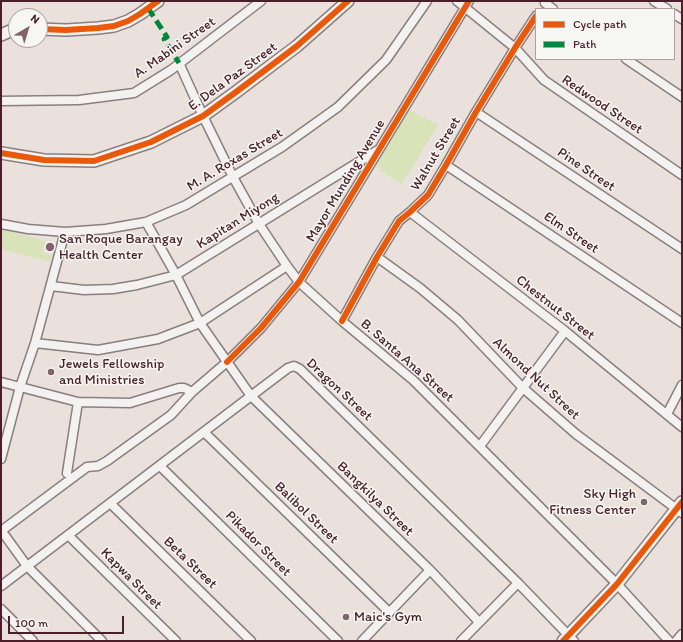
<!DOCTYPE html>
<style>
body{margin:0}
#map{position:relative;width:683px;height:642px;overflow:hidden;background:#eae1dd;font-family:Itim,sans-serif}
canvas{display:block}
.frame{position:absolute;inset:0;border:2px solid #4a1f2b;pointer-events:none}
.legend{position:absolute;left:535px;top:8px;width:140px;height:52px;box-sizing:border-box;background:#f6f6f2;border:1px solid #b1a0a2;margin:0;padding:5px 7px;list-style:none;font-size:12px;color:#4a1f2b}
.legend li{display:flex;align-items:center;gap:8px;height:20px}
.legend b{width:20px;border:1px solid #b1a0a2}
.north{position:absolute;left:8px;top:8px;width:40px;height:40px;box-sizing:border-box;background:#f6f6f2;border:1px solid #b1a0a2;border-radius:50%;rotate:38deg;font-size:11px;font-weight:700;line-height:16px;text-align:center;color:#4a1f2b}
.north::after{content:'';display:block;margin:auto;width:14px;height:18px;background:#826369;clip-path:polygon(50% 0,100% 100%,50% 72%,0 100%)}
.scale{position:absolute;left:8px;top:616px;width:116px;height:18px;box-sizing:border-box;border:2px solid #4a1f2b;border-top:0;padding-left:5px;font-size:12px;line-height:14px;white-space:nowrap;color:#4a1f2b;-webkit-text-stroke:3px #f6f6f2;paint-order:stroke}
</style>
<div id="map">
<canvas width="683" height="642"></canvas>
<div class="frame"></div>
<ul class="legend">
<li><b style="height:5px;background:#e8590c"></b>Cycle path</li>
<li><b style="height:5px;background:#00873e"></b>Path</li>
</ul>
<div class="north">N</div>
<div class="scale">100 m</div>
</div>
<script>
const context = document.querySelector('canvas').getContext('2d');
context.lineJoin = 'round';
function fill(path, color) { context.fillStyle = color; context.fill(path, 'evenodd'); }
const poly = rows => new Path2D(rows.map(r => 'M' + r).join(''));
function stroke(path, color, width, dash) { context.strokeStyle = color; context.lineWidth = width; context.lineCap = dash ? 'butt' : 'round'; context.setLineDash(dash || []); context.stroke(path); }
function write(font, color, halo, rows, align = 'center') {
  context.font = font + ' Itim,sans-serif'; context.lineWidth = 3; context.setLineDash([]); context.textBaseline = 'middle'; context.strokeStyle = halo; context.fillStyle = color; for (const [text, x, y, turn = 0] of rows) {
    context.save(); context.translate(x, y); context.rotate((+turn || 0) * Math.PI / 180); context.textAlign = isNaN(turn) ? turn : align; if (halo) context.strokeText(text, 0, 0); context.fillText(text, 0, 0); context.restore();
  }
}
fill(poly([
 [409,110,438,125,402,184,380,171,381,168,376,165],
 [1,229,46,241,43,253,52,255,50,262,1,249]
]), '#d9e3b9');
const street = poly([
 [457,1,515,48,544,80,682,175],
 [654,1,667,9],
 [545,3,553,9],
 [674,14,682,19],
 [626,59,682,97],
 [179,63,203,116,233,177,259,224,287,266,299,282,342,321,413,380,617,584,669,641],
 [1,101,79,100,134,93,171,70,261,1],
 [476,112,682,249],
 [446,165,682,323],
 [410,212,565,331,682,427],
 [146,222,176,275,200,323,251,396,430,570,479,622],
 [1,224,28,229,65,232,106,229,146,222,186,205,282,147,338,107,386,60,427,1],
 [377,257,420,288,458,320,523,388,576,434,682,513],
 [51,286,84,290,113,289,137,285,176,275,378,150],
 [342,321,377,257,399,221,410,212,428,195,446,165,476,112,515,48,536,16],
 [35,343,98,350,158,339,200,323,287,266],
 [1,382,78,402,130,403,179,388,184,388,192,392],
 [667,414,682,385],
 [204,432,389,612],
 [480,446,565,331],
 [1,459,20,387,35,343,65,232],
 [160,466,338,641],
 [67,473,78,402],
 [111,504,251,641],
 [1,530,27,566,102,641],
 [1,531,87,467,98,466,107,461,171,415,192,392,227,362,261,328,299,282,469,1],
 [68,535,176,641],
 [1,586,251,396,288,368,294,366,300,369,518,583,574,641],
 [1,609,33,641],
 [362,641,430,570],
 [461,641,518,583],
 [676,641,682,634]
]);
const secondary = poly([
 [40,29,66,30,98,28,114,26,128,21,140,14,158,1],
 [1,35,10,31,16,30],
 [1,153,44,160,94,161,151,142,203,116,236,92,297,46,348,1],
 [563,641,617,584,682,502]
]);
stroke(street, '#8a7e7e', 11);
stroke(secondary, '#8a7e7e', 14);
stroke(street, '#f3f2f0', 8);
stroke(secondary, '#f3f2f0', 11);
stroke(poly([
 [148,8,167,37,164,39,179,63]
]), '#00873e', 5, [10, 5]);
stroke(poly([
 [40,29,66,30,98,28,114,26,128,21,140,14,158,1],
 [1,153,44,160,94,161,151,142,203,116,236,92,297,46,348,1],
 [342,321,377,257,399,221,410,212,428,195,446,165,476,112,515,48,536,16],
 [227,362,261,328,299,282,469,1],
 [563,641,617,584,682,502]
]), '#e8590c', 6);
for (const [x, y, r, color] of [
 [50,247,5,"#826369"],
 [51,372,4,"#826369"],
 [644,502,4,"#826369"],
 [346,617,4,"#826369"]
]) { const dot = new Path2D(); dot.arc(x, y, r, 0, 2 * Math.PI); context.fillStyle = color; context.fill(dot); stroke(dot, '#f6f6f2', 1.5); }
write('14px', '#4a1f2b', '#f6f6f2', [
 ["A. Mabini Street",175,48,-35],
 ["E. Dela Paz Street",233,77,-36],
 ["Redwood Street",602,105,34],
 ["Walnut Street",436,154,-59],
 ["M. A. Roxas Street",235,160,-31],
 ["Pine Street",586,170,34],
 ["Mayor Munding Avenue",346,181,-59],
 ["Kapitan Miyong",238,221,-32],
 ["Elm Street",571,233,34],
 ["Chestnut Street",555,308,38],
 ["B. Santa Ana Street",407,361,41],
 ["Almond Nut Street",536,379,43],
 ["Dragon Street",339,390,43],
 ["Bangkilya Street",375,499,44],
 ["Balibol Street",306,513,44],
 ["Pikador Street",258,544,45],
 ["Beta Street",190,563,44],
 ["Kapwa Street",131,579,45]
]);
write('14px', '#4a1f2b', '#f6f6f2', [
 ["San Roque Barangay",59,239],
 ["Health Center",59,255],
 ["Jewels Fellowship",59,364],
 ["and Ministries",59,380],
 ["Sky High",636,494,"right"],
 ["Fitness Center",636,510,"right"],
 ["Maic's Gym",354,617]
], 'left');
</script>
